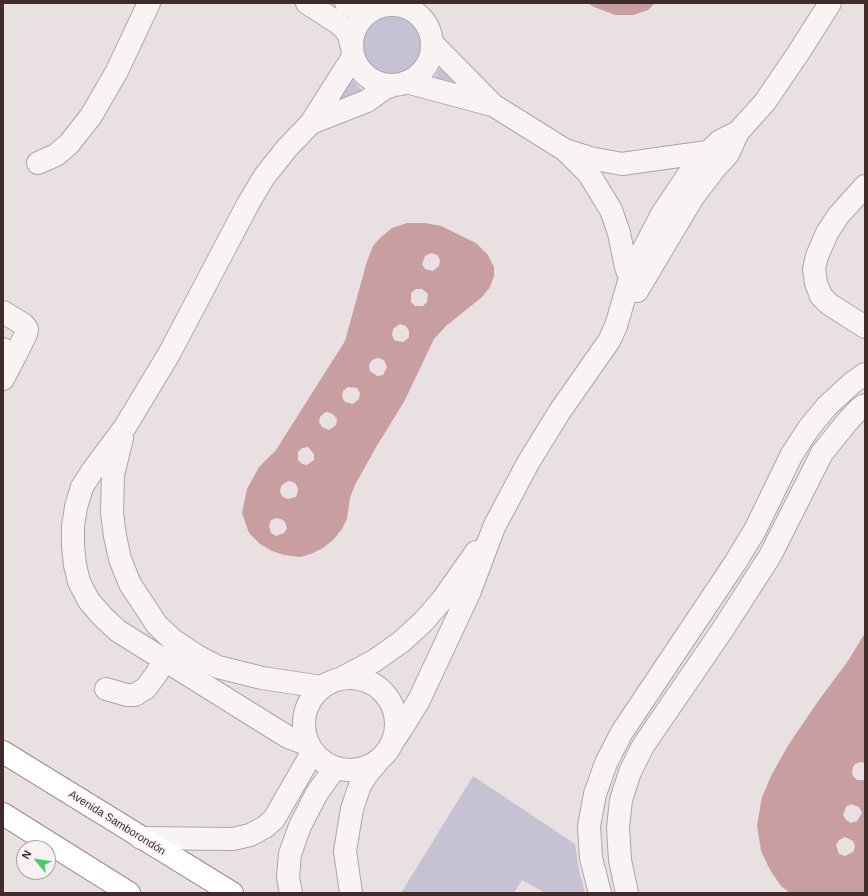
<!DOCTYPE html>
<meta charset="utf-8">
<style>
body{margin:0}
#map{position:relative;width:868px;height:896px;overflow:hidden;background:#e9e1e1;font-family:Helvetica,sans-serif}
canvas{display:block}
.frame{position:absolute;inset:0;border:4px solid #402b2a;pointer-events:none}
.north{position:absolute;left:16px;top:840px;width:40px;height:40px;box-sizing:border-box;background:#f7f1f1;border:1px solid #aea2a1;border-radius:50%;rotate:299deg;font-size:11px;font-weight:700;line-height:16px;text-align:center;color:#402b2a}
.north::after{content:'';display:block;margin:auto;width:14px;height:18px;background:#4bca6c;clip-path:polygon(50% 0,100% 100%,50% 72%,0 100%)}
</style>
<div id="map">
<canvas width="868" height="896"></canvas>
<div class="frame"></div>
<div class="north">N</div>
</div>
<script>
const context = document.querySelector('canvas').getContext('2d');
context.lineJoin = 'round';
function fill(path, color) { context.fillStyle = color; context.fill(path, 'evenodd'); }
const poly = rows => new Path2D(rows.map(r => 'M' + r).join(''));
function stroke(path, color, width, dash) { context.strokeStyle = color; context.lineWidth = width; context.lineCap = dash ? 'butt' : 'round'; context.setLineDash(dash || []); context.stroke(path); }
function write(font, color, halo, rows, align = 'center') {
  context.font = font + ' Helvetica,sans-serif'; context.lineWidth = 3; context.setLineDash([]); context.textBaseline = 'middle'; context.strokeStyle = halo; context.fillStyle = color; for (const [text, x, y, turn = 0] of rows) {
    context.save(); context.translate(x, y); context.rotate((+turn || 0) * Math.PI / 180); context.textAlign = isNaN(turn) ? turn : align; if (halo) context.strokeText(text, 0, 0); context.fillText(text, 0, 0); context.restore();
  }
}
fill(poly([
 '361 45a31 31 0 1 1 62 0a31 31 0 1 1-62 0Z',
 [442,63,462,86,433,81],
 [349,76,363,91,330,105],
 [473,776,575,844,579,870,585,893,545,893,522,880,514,893,401,893]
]), '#c5c3d3');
fill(poly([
 [588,3,655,3,648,10,633,15,615,15,594,7],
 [407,223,425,223,441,226,476,243,488,255,494,267,494,276,490,287,482,297,446,326,434,339,405,400,375,449,355,485,350,498,347,519,342,529,334,539,323,548,311,554,300,557,284,555,272,551,260,544,249,533,242,513,247,489,259,467,276,450,345,341,367,261,373,246,380,238,392,228],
 [431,253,437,255,440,260,439,266,433,271,425,269,422,264,425,256],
 [416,289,422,289,427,293,428,295,427,302,423,306,415,306,411,302,411,293],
 [400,324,406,326,409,331,409,337,405,341,402,342,394,340,392,335,393,329],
 [378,358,384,360,387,367,383,375,377,376,370,371,369,365,372,360],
 [348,387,357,388,360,393,359,399,353,404,345,402,342,397,343,391],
 [327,412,333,414,337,419,336,425,329,430,322,427,319,422,320,417,324,413],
 [308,447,314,454,314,460,307,465,302,464,298,460,298,452,302,448],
 [289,481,295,483,298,488,298,491,296,497,288,499,283,497,280,492,281,486,286,482],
 [277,518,283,520,285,522,287,528,284,533,276,536,271,533,269,526,271,520],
 [865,633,865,763,860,762,855,764,853,767,852,773,853,776,857,780,865,780,865,893,790,893,781,886,770,870,761,851,757,825,762,797,772,774,789,744,819,700,848,661],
 [851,804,859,807,862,813,857,821,851,823,846,820,843,815,846,807],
 [845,837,853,841,855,846,853,852,845,856,839,854,836,845,839,840]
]), '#c89ea1');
const minor = poly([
 [307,3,338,23,344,28,349,35,351,44],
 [346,3,359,10,370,12],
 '352 45a40 40 0 1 1 80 0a40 40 0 1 1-80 0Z',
 [432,43,493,105,565,150,589,174,611,210,619,233,626,267,630,278],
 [406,82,492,105],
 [311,123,367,101,385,88,394,85],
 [568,151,590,158,622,164,707,152],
 [38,163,56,155,69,144,91,116,117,71,149,3],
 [865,186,838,216,827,233,817,256,814,269,816,283,821,296,829,304,865,327],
 [637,291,693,197,716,167,728,154,738,132,765,102,799,52,830,3],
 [3,312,23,324,27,329,26,334,15,356],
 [3,349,15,356,3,379],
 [122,438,113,475,112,513,115,536,120,559,130,584,157,625,173,640,197,656,218,667,262,678,322,687],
 [342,678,374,661,401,642,423,622,443,599,476,552],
 '304 724a46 46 0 1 1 92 0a46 46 0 1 1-92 0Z',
 [106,689,127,695,135,695,146,688,157,673,164,659],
 [309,745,288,737,262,721,118,631,103,617,89,601,79,582,75,565,73,546,73,526,76,507,82,487,93,470,125,427,169,354,248,204,264,177,287,148,311,123,353,57],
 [390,746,402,728,419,700,470,591,494,527,528,463,560,411,609,341,616,326,630,278,638,260,662,214,695,165,720,141,738,132],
 [141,838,233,839,250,835,265,827,274,819,312,753],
 [291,893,288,877,290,854,300,826,317,793,335,768],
 [351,893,345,851,352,809,360,785,367,774,379,760],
 [600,893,591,858,589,826,595,794,606,763,622,732,735,563,755,530,792,454,809,428,827,406,852,383,865,374],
 [627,893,620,860,618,828,621,800,630,772,643,746,723,629,770,556,822,453,847,422,860,408,865,405]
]);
const highway = poly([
 [3,752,232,893],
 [3,814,129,893]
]);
stroke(minor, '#b0a3a3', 24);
stroke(highway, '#9f8989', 24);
stroke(minor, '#f8f4f4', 22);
stroke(highway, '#fff', 22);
write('11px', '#402b2a', '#f7f1f1', [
 ["Avenida Samborondón",117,823,32]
]);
</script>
